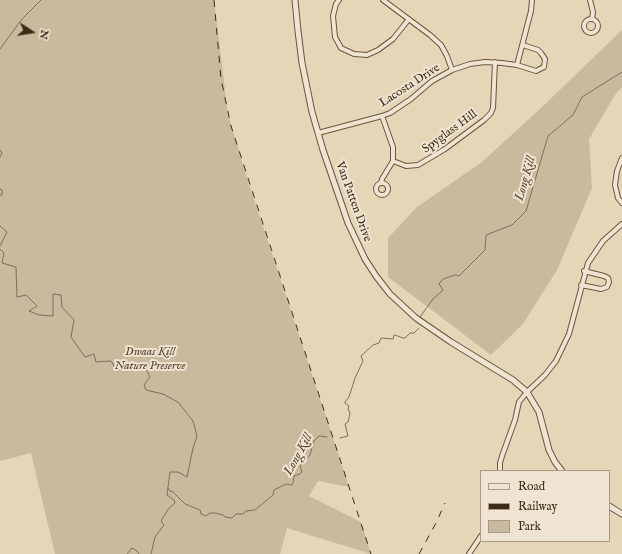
<!DOCTYPE html>
<style>
body{margin:0}
#map{position:relative;width:622px;height:554px;overflow:hidden;background:#e6d6b8;font-family:"IM FELL English",serif}
canvas{display:block}
.legend{position:absolute;left:480px;top:470px;width:130px;height:72px;box-sizing:border-box;background:#efe4d1;border:1px solid #a89a87;margin:0;padding:5px 7px;list-style:none;font-size:12px;color:#3e2b17}
.legend li{display:flex;align-items:center;gap:8px;height:20px}
.legend b{width:20px;border:1px solid #a89a87}
.north{position:absolute;left:12px;top:12px;width:40px;height:40px;-webkit-text-stroke:3px #efe4d1;paint-order:stroke;rotate:102deg;font-size:11px;font-weight:700;line-height:16px;text-align:center;color:#3e2b17}
.north::after{content:'';display:block;margin:auto;width:14px;height:18px;background:#3e2b17;clip-path:polygon(50% 0,100% 100%,50% 72%,0 100%)}
</style>
<div id="map">
<canvas width="622" height="554"></canvas>
<ul class="legend">
<li><b style="height:5px;background:#efe4d1"></b>Road</li>
<li><b style="height:5px;background:#3e2b17"></b>Railway</li>
<li><b style="height:11px;background:#c9b99d"></b>Park</li>
</ul>
<div class="north">N</div>
</div>
<script>
const context = document.querySelector('canvas').getContext('2d');
context.lineJoin = 'round';
function fill(path, color) { context.fillStyle = color; context.fill(path, 'evenodd'); }
const poly = rows => new Path2D(rows.map(r => 'M' + r).join(''));
function stroke(path, color, width, dash) { context.strokeStyle = color; context.lineWidth = width; context.lineCap = dash ? 'butt' : 'round'; context.setLineDash(dash || []); context.stroke(path); }
function write(font, color, halo, rows, align = 'center') {
  context.font = font + ' "IM FELL English",serif'; context.lineWidth = 4; context.setLineDash([]); context.textBaseline = 'middle'; context.strokeStyle = halo; context.fillStyle = color; for (const [text, x, y, turn = 0] of rows) {
    context.save(); context.translate(x, y); context.rotate((+turn || 0) * Math.PI / 180); context.textAlign = isNaN(turn) ? turn : align; if (halo) context.strokeText(text, 0, 0); context.fillText(text, 0, 0); context.restore();
  }
}
fill(poly([
 [0,0,214,0,228,115,250,187,349,487,318,481,309,496,361,522,371,554,287,528,280,554,55,554,31,453,0,461],
 [622,30,622,87,615,95,589,139,592,188,557,270,523,324,491,355,388,277,388,238,417,207,482,162,541,108]
]), '#c9b99d');
stroke(poly([
 [0,49,22,19,41,0],
 [0,150,2,153,0,157],
 [0,189,2,190,2,195,0,195],
 [0,226,7,232,0,246],
 [0,249,4,253,2,263,16,267,17,297,26,295,37,306,29,311,39,315,53,316,53,294,61,295,62,307,74,320,71,337,85,357,94,354,96,362,111,361,117,371,131,367,140,362,146,369,150,377,144,385,146,390,163,394,178,402,193,421,197,436,193,448,187,477,178,472,170,472,167,495,174,500,175,503,169,508,162,519,161,521,164,525,155,537,151,554],
 [420,317,433,299,443,290,439,284,443,279,455,275,459,276,485,250,486,235,512,225,526,211,548,136,573,115,582,97,622,72],
 [340,438,348,436,345,424,348,422,350,413,348,409,349,406,345,403,345,402,349,397,355,378,363,361,361,356,373,345,379,343,381,338,393,339,394,335,395,335,403,338,405,338,410,333,414,333,419,328],
 [168,488,170,491,173,492,185,504,200,510,201,514,206,516,210,513,215,513,223,515,225,517,232,518,236,514,243,514,246,511,255,510,273,495,274,490,282,486,287,484,291,485,293,484,294,476,300,474,302,472,300,466,310,455,314,441,319,436,327,437],
 [127,554,132,548,137,551,139,554]
]), '#816f57', 1);
const minor = poly([
 [339,0,336,4,333,16,335,37,341,48,354,54,367,55,378,50,393,39,409,19],
 [383,0,430,35,441,45,447,56,452,70],
 [590,0,593,12,592,19],
 '584 26a7 7 0 1 1 14 0a7 7 0 1 1-14 0Z',
 [517,65,531,11,532,0],
 [318,133,382,116,390,113,411,99,432,81,452,70,470,64,485,62,502,63,517,65,536,71,544,67,545,59,541,53,538,50,523,45],
 [622,158,617,171,615,185,618,198,622,203],
 [393,161,406,166,418,165,445,149,484,120,491,113,493,108,495,62],
 '376 189a6 6 0 1 1 12 0a6 6 0 1 1-12 0Z',
 [381,183,382,179,393,161,393,147,382,116],
 [581,285,601,289,607,287,609,282,608,278,604,276,584,271],
 [500,471,500,463,502,456,515,420,519,402,527,392,545,375,556,361,569,334,588,263,603,241,622,224],
 [469,554,481,536]
]);
const tertiary = poly([
 [295,0,298,31,302,63,312,112,323,150,348,223,365,259,376,276,390,294,416,318,451,342,513,380,527,392,539,412,549,450,555,462,562,471],
 [609,506,622,514]
]);
stroke(minor, '#68563f', 6);
stroke(tertiary, '#68563f', 7);
stroke(minor, '#efe4d1', 4);
stroke(tertiary, '#efe4d1', 5);
stroke(poly([
 [214,0,221,79,231,126,371,554],
 [419,554,436,523,445,503]
]), '#3e2b17', 1, [7, 7]);
write('12px', '#3e2b17', '#efe4d1', [
 ["Lacosta Drive",410,86,-33],
 ["Spyglass Hill",450,132,-36],
 ["Van Patten Drive",353,202,70]
]);
write('italic 12px', '#5a4732', '#efe4d1', [
 ["Dwaas Kill",150,353],
 ["Nature Preserve",150,367]
]);
write('italic 13px', '#5a4732', '#efe4d1', [
 ["Long Kill",526,179,-74],
 ["Long Kill",299,455,-61]
]);
</script>
